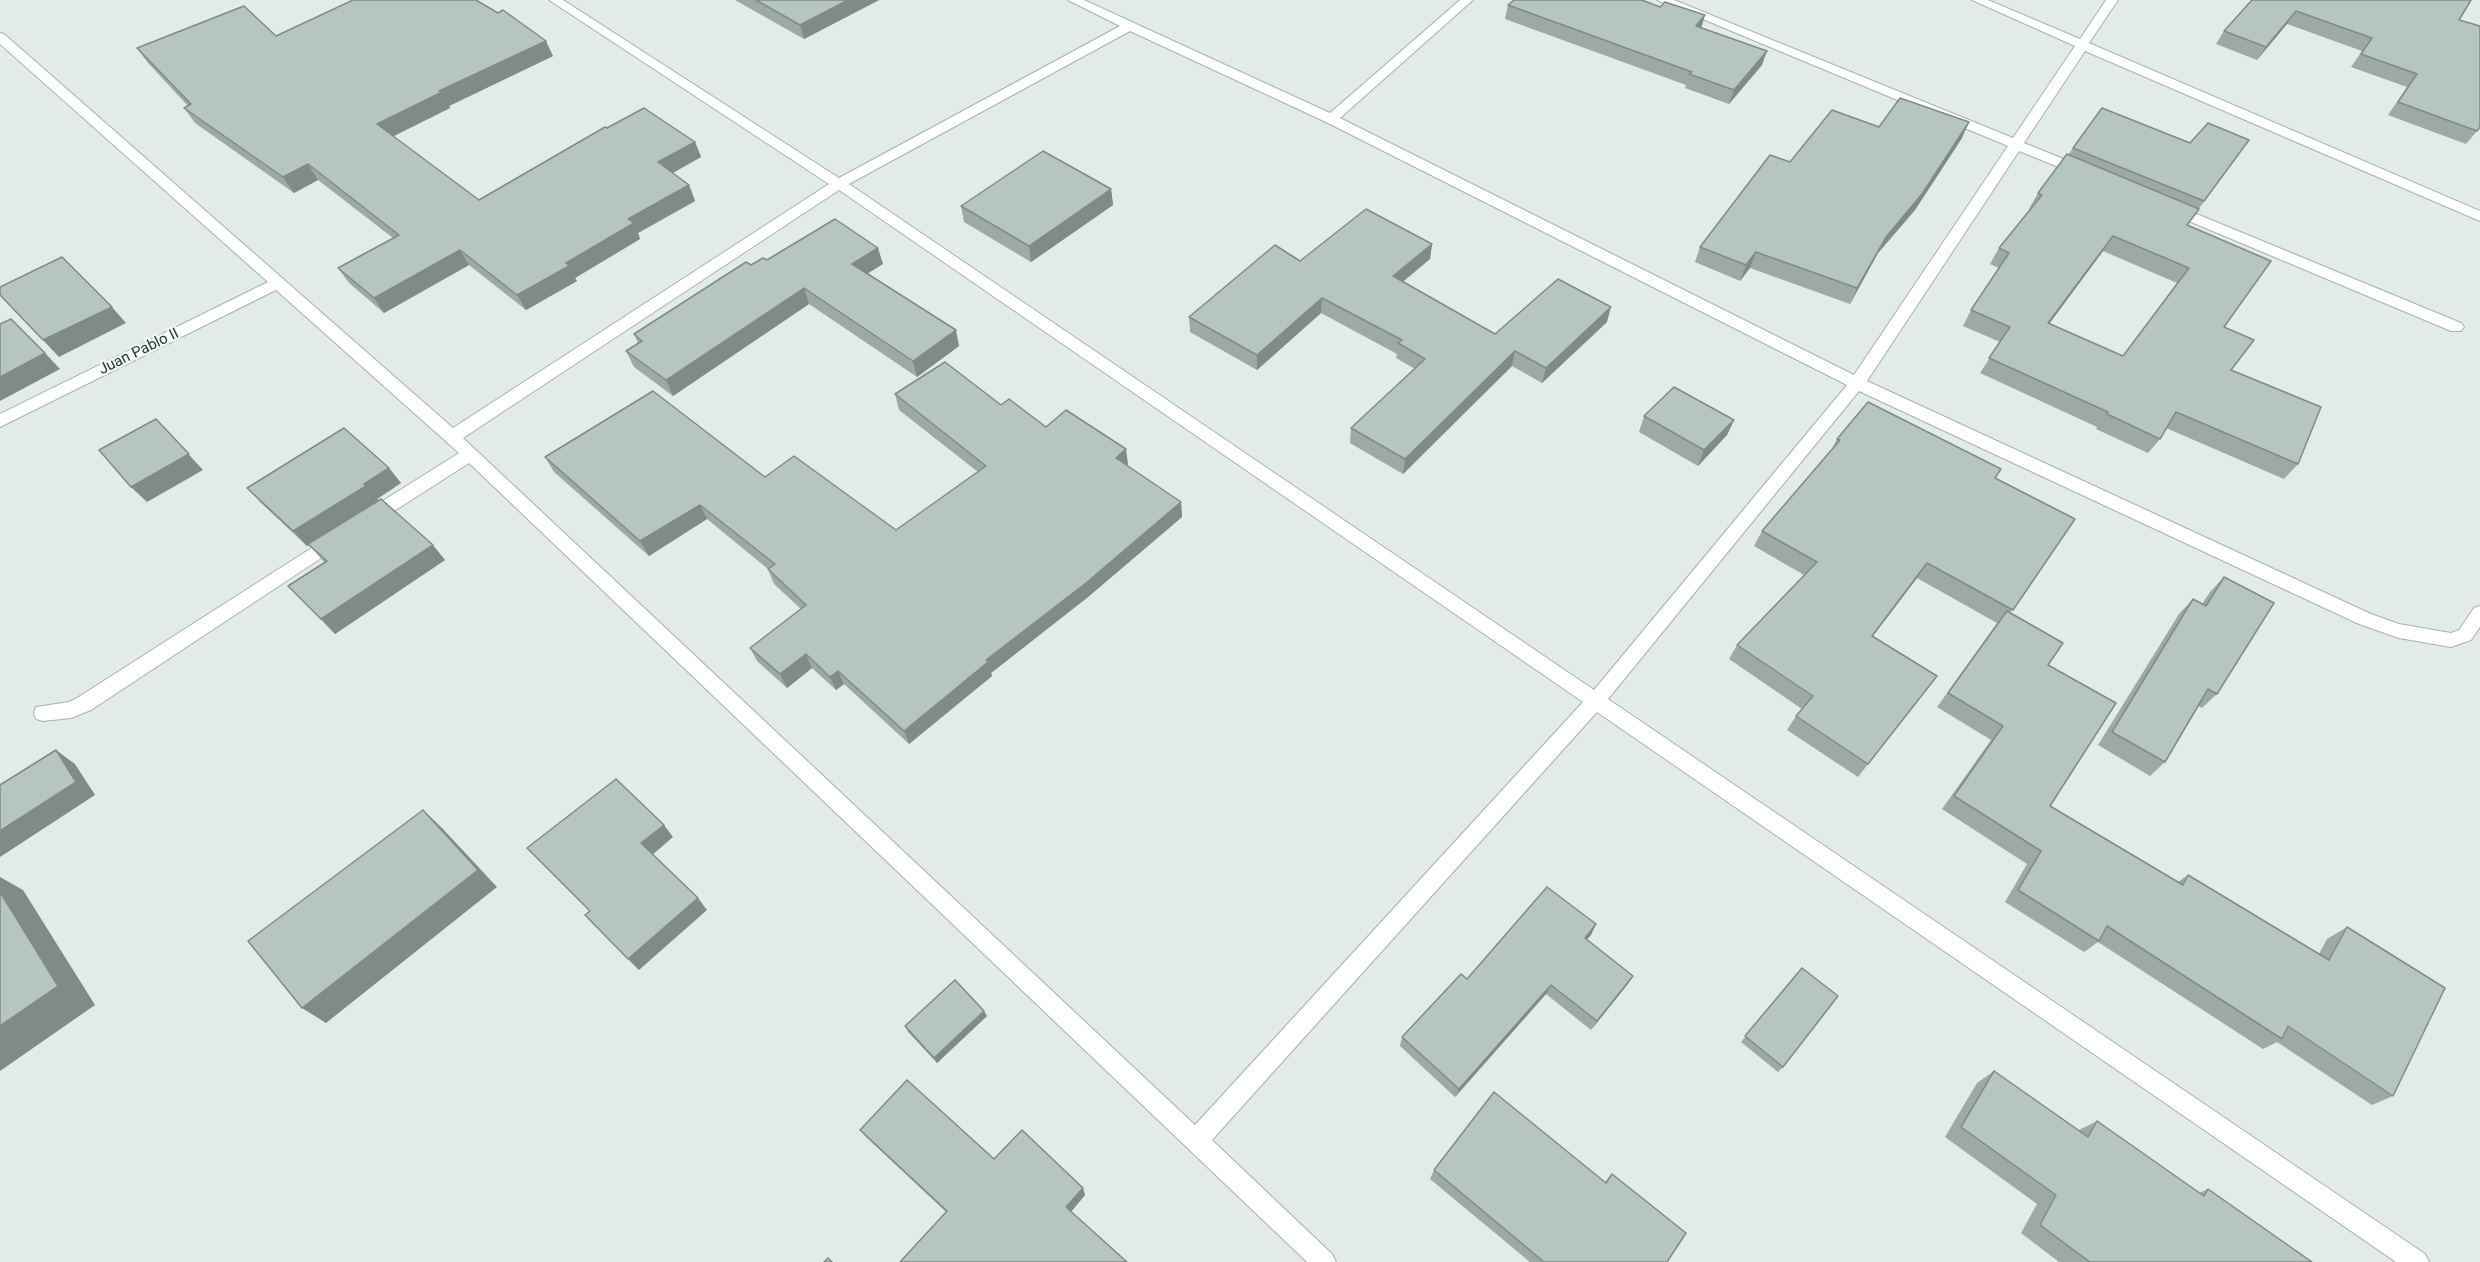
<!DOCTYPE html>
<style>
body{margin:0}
canvas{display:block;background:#e2ebe8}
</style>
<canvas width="2480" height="1262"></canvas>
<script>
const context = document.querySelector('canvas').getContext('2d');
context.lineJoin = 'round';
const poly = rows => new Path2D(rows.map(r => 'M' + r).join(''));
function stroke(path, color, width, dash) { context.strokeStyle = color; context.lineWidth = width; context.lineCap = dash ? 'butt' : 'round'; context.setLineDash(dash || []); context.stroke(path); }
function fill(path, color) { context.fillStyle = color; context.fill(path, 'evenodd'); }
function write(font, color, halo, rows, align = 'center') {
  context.font = font + ' Roboto,sans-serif'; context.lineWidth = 4.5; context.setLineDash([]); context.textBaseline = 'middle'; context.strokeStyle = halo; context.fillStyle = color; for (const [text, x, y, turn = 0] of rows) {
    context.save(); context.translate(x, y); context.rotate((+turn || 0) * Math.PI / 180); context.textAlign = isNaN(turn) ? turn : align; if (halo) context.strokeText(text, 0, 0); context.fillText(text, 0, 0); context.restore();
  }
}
const minor = poly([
 [549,0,563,0,839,178,1120,26,1068,0,1084,0,1330,113,1460,0,1473,0,1340,118,1854,375,2008,146,1657,0,1674,0,2013,138,2075,46,1972,0,1988,0,2080,39,2106,0,2118,0,2089,43,2480,211,2480,221,2085,51,2024,143,2088,169,2090,172,2088,175,2078,175,2019,151,1867,381,2371,614,2399,624,2451,633,2459,630,2474,608,2480,606,2480,627,2471,640,2451,647,2399,638,2359,624,1859,391,1608,699,2425,1254,2429,1262,2396,1262,1597,712,1212,1140,1332,1254,1336,1262,1307,1262,469,463,374,524,368,526,362,524,360,519,362,514,459,453,276,290,0,427,0,414,268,282,0,44,0,33,4,34,453,428,829,184,549,0],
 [1130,31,1326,122,1847,385,1594,690,849,184,1130,31],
 [839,190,1583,702,1195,1125,463,438,839,190],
 [2170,203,2461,323,2464,327,2461,331,2451,331,2165,211,2163,208,2165,205,2170,203],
 [335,533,341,535,344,540,341,545,91,710,71,718,43,721,36,719,34,713,36,707,69,702,77,698,335,533]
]);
stroke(minor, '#a5b2af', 2);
fill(minor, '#fff');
fill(poly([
 [735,0,879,0,804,39],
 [2252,0,2459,20,2477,131,2466,144,2388,115,2407,87,2351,67,2362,51,2287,24,2257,60,2216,44,2224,31],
 [1508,5,1701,27,1762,65,1729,104,1685,88,1686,85,1505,19],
 [276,36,553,56,449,106,450,108,393,136,479,200,607,128,695,142,701,157,672,173,689,185,695,201,638,233,640,239,575,278,577,281,526,310,469,265,384,313,349,283,338,268,393,238,318,180,294,193,195,123,184,108,188,106,148,63,137,48],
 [1879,127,1962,138,1915,210,1878,253,1850,304,1750,268,1740,281,1695,262,1700,247,1790,162],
 [2249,140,2187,225,2224,327,2231,370,2298,464,2284,479,2166,428,2160,439,2148,453,2096,429,2097,427,1980,373,2000,342,1963,326,1971,310,1999,268,1990,264,1999,248,2031,209,2029,209,2038,193,2068,155,2073,148],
 [2103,251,2177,283,2123,356,2049,324],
 [1111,189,1113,205,1031,262,964,222,961,206],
 [1432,244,1430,259,1403,282,1495,334,1607,322,1542,383,1512,366,1403,474,1350,443,1351,428,1415,369,1396,358,1397,354,1321,313,1257,370,1190,332,1189,317,1300,261],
 [767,260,883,264,868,273,959,346,917,377,809,304,673,396,634,367,626,351,638,343,634,334],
 [895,394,1001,405,1046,427,1128,464,1127,465,1181,502,1182,517,1088,597,991,673,992,676,909,744,844,684,836,690,812,668,787,688,757,661,750,648,801,609,774,584,768,569,707,519,649,556,554,472,545,457,765,477,896,530,978,472,899,410],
 [1644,416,1734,420,1727,435,1698,466,1639,432],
 [1837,439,1995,478,2075,519,2010,613,2048,665,2050,806,2178,882,2188,875,2319,954,2327,939,2347,927,2393,1096,2372,1105,2277,1042,2263,1049,2098,942,2084,952,2005,902,2027,864,1942,809,1991,740,1937,707,1997,623,1917,578,1873,636,1937,676,1858,777,1787,730,1796,716,1802,709,1729,659,1737,645,1804,575,1754,546,1762,531,1831,451],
 [389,468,401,483,377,499,445,560,335,634,288,586,325,563,309,545,307,546,261,503,247,488],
 [2224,577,2217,694,2202,708,2198,706,2165,762,2150,776,2098,745,2179,614,2193,599,2202,604,2210,592],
 [1596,924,1591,935,1586,940,1633,976,1627,985,1591,1030,1546,994,1455,1097,1400,1046,1402,1037,1467,979],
 [1797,973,1783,1067,1778,1072,1741,1042],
 [987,1016,937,1063,908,1032,905,1026],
 [1994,1071,2079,1130,2097,1121,2199,1193,2208,1189,2312,1262,2059,1262,2021,1233,2037,1204,1945,1137,1977,1083],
 [860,1130,994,1159,1083,1188,1085,1195,1071,1212,946,1212,867,1138],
 [1434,1170,1605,1182,1612,1174,1667,1262,1530,1262,1430,1179]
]), '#9da9a6');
fill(poly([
 [848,0,879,0,804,39,800,25],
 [2296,11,2287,24,2257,60,2266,47],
 [1705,15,1701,29,1696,26],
 [546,41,553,56,449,106,450,108,386,140,377,124,439,91],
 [1767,51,1762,65,1729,104,1734,90],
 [1969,122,1962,138,1915,210,1878,253,1850,304,1857,288,1886,237],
 [695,142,701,157,664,178,658,162],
 [308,164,318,180,294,193,283,177],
 [689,185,695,201,638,233,640,239,575,278,577,281,526,310,517,295,566,263,628,219],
 [1111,189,1113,205,1031,262,1029,246],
 [2113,236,2103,251,2038,339,2048,323],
 [1432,244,1430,259,1391,291,1393,276],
 [878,248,883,264,857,280,852,264],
 [460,250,469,265,384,313,374,298],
 [1756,252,1750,268,1740,281,1746,265],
 [804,288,809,304,673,396,666,380],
 [1322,298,1321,313,1257,370,1257,355],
 [112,307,126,323,59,357,43,340],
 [1611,307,1607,322,1542,383,1546,368],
 [956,330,959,346,917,377,913,361],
 [1515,351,1512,366,1403,474,1405,459],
 [45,353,60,369,0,401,0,377],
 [156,419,203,470,147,502,131,487],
 [1734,420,1727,435,1698,466,1704,450],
 [1126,449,1128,464,1118,473,1116,458],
 [389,468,401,483,377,499,379,501,307,546,293,531],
 [1181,502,1182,517,1088,597,991,673,992,676,909,744,904,731,986,660],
 [700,505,707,519,649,556,640,541],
 [433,545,445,560,335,634,321,619],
 [1927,563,1917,578,1862,650,1872,636],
 [806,654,812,668,787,688,780,674],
 [838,671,844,684,836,690,830,677],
 [56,750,75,764,95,795,0,857,0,831],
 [423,810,442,828,497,887,326,1023,302,1008],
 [664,825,673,837,651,856,641,843],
 [0,877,23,890,95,1005,0,1071],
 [698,898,707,910,639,970,628,959],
 [1596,924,1591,935,1579,948,1585,938],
 [1633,976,1627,985,1591,1030,1597,1021],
 [1551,985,1546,994,1455,1097,1459,1089],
 [984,1011,987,1016,937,1063,934,1058],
 [1083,1188,1085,1195,1069,1214,1066,1207]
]), '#808a87');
const building = poly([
 [353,0,476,0,498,13,503,10,546,41,439,91,442,92,377,124,479,200,605,127,607,128,644,108,695,142,658,162,689,185,628,219,634,223,566,263,569,266,517,295,460,250,374,298,338,268,399,235,308,164,283,177,184,108,191,104,137,48,244,6,276,36,353,0],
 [756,0,848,0,800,25,756,0],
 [1514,0,1642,0,1660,7,1665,2,1705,15,1696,26,1767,51,1734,90,1689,74,1692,72,1508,5,1514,0],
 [2252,0,2471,0,2459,20,2480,26,2480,127,2477,131,2398,102,2417,74,2361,54,2372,38,2296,11,2266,47,2224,31,2252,0],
 [1900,98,1969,122,1922,194,1886,237,1857,288,1756,252,1746,265,1700,247,1770,155,1790,162,1832,110,1879,127,1900,98],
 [2102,108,2190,143,2208,123,2249,140,2204,201,2073,148,2102,108],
 [1043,151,1111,189,1029,246,961,206,1043,151],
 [2067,154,2199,209,2187,225,2271,261,2224,327,2254,340,2231,370,2321,407,2298,464,2176,412,2160,439,2107,414,2108,412,1989,358,2010,327,1971,310,2009,253,1999,248,2042,195,2038,193,2067,154],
 [2113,236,2189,268,2123,356,2048,323,2113,236],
 [1366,209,1432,244,1393,276,1495,334,1558,279,1611,307,1546,368,1515,351,1405,459,1351,428,1425,359,1398,343,1402,340,1322,298,1257,355,1189,317,1275,245,1300,261,1366,209],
 [835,219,878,248,852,264,956,330,913,361,804,288,666,380,626,351,642,341,634,334,746,262,751,265,763,258,767,260,835,219],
 [62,257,112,307,43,340,0,295,0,287,62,257],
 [11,319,45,353,0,377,0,324,11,319],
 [945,362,1001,405,1009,399,1046,427,1066,410,1126,449,1116,458,1181,502,1086,583,986,660,988,662,904,731,838,671,830,677,806,654,780,674,750,648,806,605,768,569,775,564,700,505,640,541,545,457,653,391,765,477,794,456,896,530,986,466,895,394,945,362],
 [1674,387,1734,420,1704,450,1644,416,1674,387],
 [1868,402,2001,469,1995,478,2075,519,2013,610,1927,563,1872,636,1937,676,1868,764,1796,716,1813,696,1737,645,1817,562,1762,531,1840,440,1837,439,1868,402],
 [156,419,189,454,131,487,99,450,156,419],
 [344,428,389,468,364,484,366,486,293,531,247,488,344,428],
 [381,499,433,545,321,619,288,586,327,561,308,544,381,499],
 [2224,577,2274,603,2217,694,2208,689,2165,762,2112,732,2193,599,2206,606,2224,577],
 [2007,611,2063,643,2048,665,2116,703,2050,806,2183,885,2188,875,2329,960,2347,927,2445,988,2393,1096,2288,1026,2282,1039,2107,926,2099,941,2018,890,2041,851,1954,796,2003,726,1948,693,2007,611],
 [56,750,76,782,0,831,0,785,56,750],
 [616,779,664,825,641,843,698,898,628,959,585,915,590,911,527,848,616,779],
 [423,810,478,870,302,1008,248,941,423,810],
 [1547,887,1596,924,1585,938,1633,976,1597,1021,1551,985,1459,1089,1402,1037,1461,974,1467,979,1547,887],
 [0,892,58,986,0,1026,0,892],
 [1802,968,1838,996,1783,1067,1745,1036,1802,968],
 [955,980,984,1011,934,1058,905,1026,955,980],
 [1994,1071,2088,1137,2097,1121,2204,1196,2208,1189,2312,1262,2090,1262,2040,1225,2056,1195,1961,1127,1994,1071],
 [907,1080,994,1159,1022,1130,1083,1188,1066,1207,1127,1262,900,1262,947,1211,860,1130,907,1080],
 [1494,1092,1606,1183,1612,1174,1686,1233,1667,1262,1544,1262,1434,1170,1494,1092],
 [828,1258,832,1262,824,1262,828,1258]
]);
fill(building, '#b7c5c1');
stroke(building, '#808a87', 1.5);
write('15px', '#233a37', '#f2f7f5', [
 ["Juan Pablo II",139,352,-26]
]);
</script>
